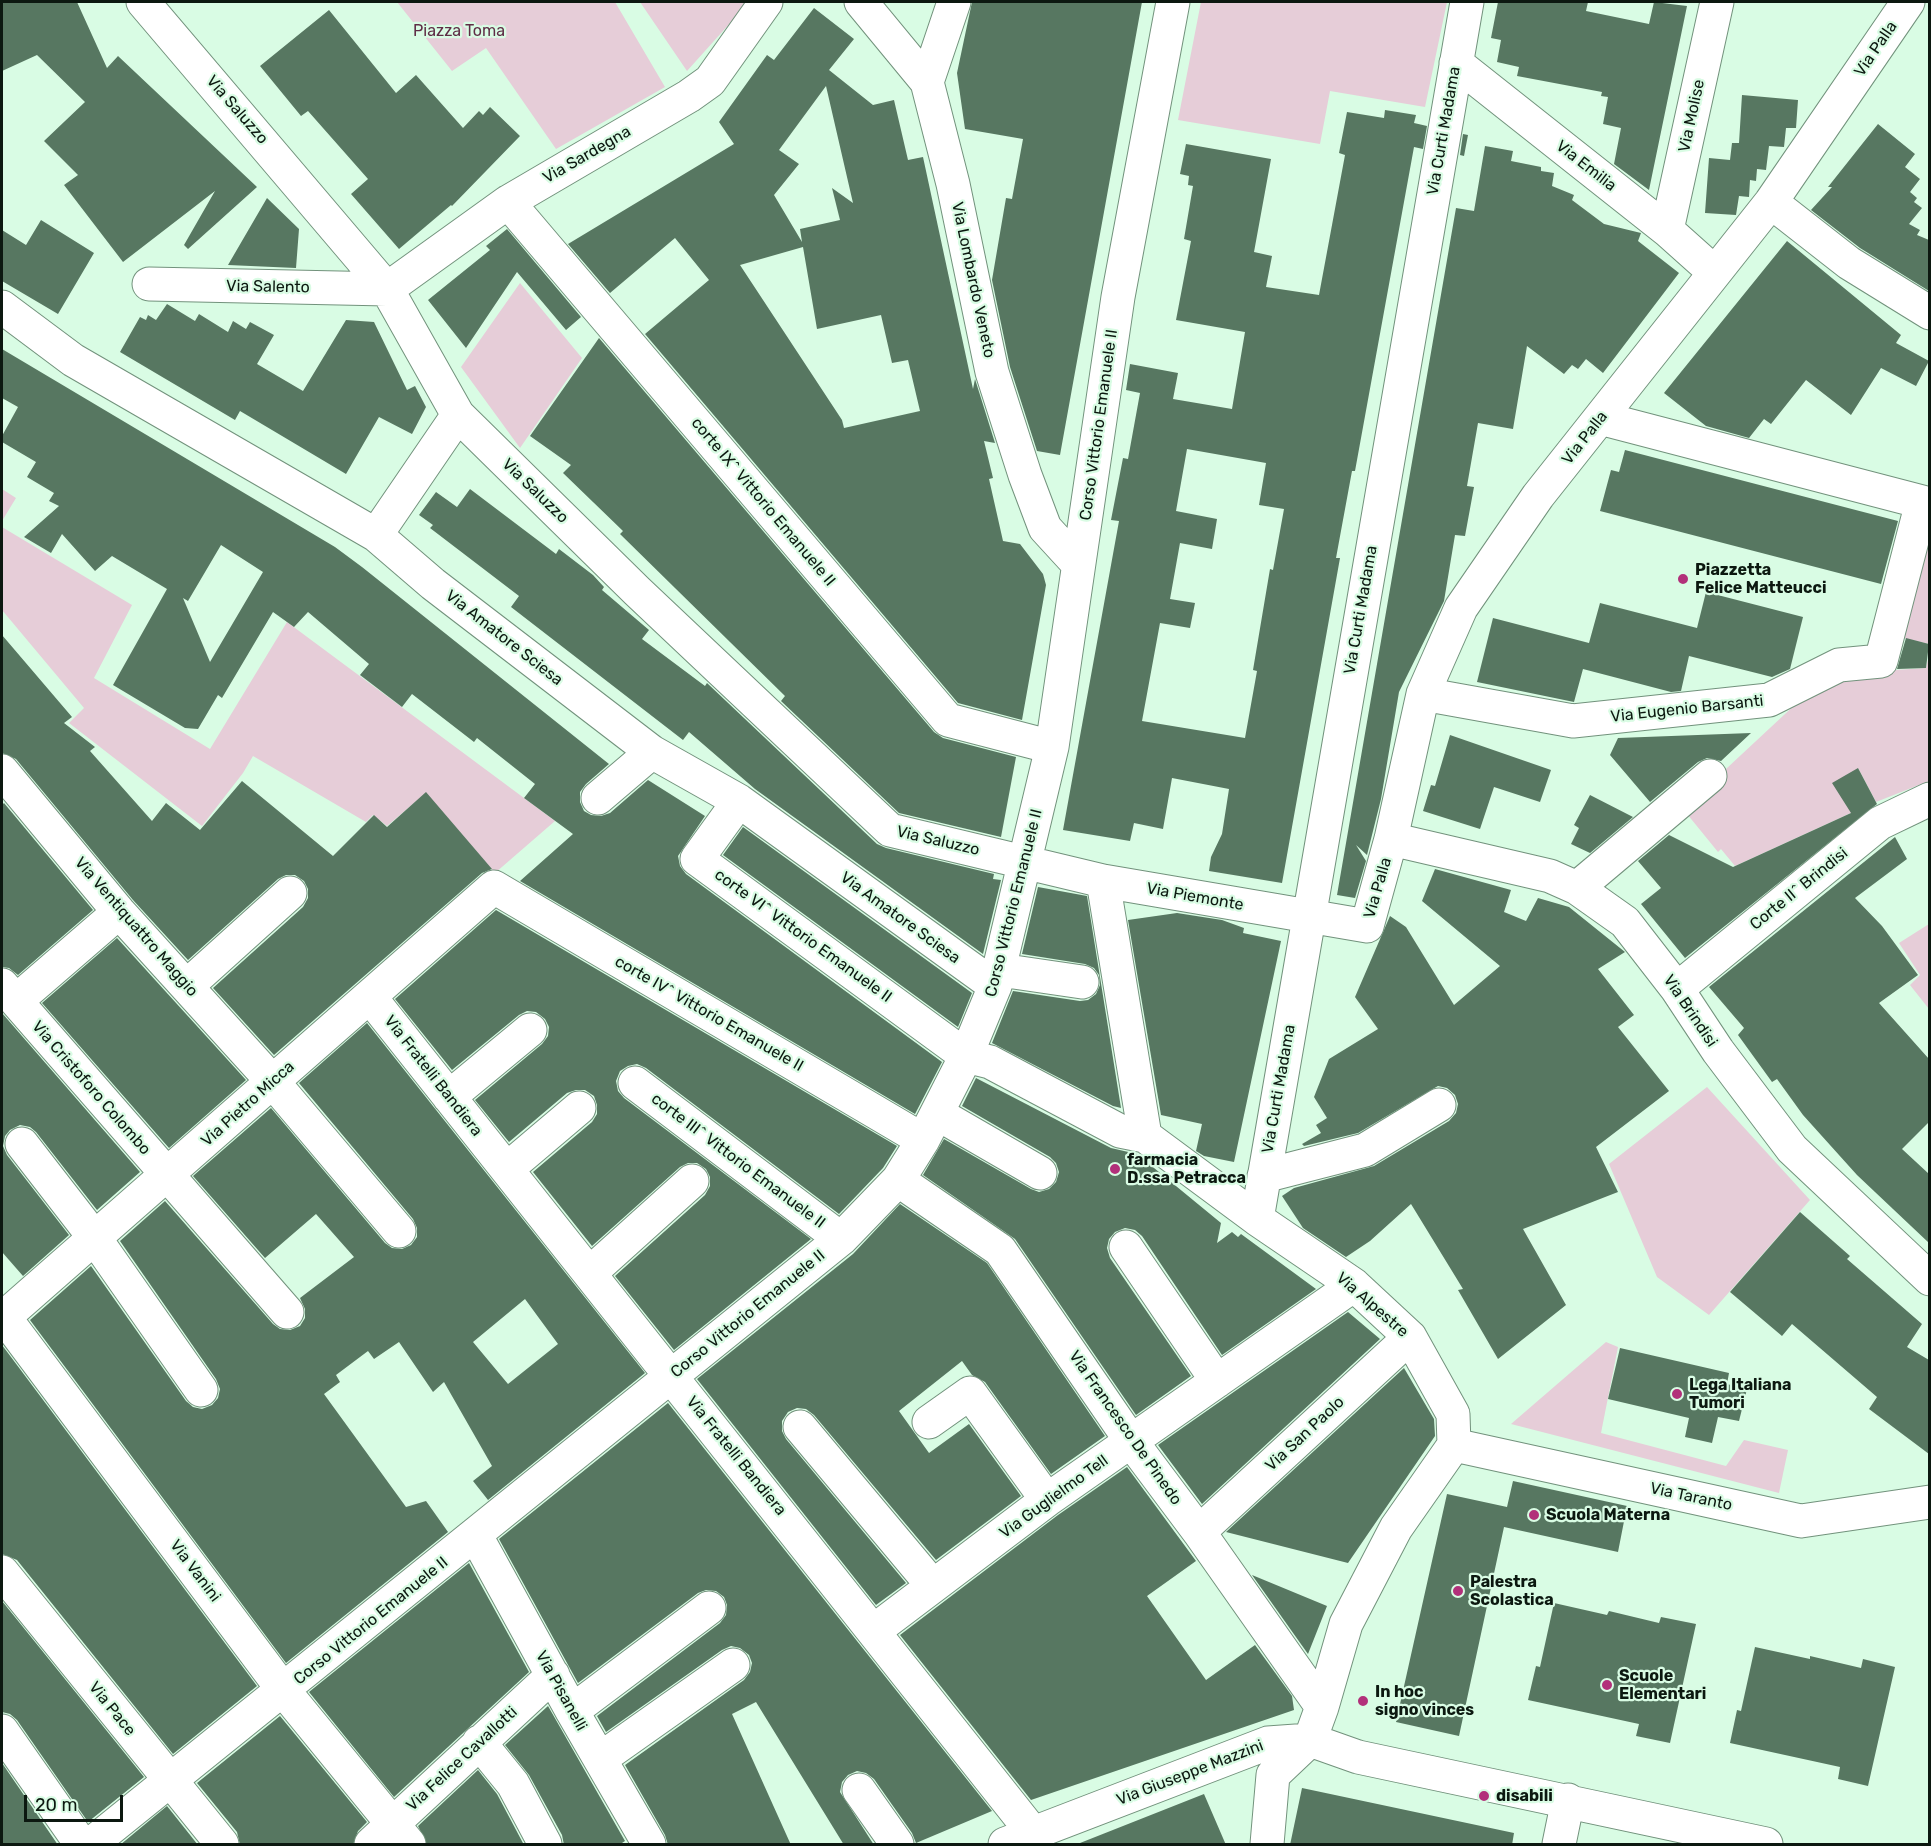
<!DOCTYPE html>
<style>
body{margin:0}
#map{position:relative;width:1931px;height:1846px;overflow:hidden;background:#d9fce4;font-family:Rubik,sans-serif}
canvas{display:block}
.frame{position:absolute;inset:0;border:3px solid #0c1810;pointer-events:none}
.scale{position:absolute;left:24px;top:1795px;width:99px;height:27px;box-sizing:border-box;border:3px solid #0c1810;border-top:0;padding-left:8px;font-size:18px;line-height:21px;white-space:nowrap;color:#0c1810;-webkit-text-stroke:4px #d9fce4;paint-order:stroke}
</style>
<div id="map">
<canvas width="1931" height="1846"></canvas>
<div class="frame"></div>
<div class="scale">20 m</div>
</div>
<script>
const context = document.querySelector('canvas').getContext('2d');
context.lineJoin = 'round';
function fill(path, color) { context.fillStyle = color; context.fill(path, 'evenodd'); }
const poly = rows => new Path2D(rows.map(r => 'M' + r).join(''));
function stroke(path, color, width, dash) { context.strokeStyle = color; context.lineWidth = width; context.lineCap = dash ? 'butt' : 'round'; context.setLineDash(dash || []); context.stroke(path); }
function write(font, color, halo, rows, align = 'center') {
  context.font = font + ' Rubik,sans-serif'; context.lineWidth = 4.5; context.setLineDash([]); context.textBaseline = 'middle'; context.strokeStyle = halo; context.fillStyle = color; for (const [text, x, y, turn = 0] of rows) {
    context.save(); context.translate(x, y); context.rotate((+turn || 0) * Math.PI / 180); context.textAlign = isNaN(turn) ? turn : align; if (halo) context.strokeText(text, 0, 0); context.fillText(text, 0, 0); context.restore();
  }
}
fill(poly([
 [397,2,615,2,665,87,556,149,486,48,452,71],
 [640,2,749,2,687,71],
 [1201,2,1447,2,1425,107,1330,91,1320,144,1178,120],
 [520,283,582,358,520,448,461,367],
 [2,489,16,498,2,521],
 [2,527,132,605,94,678,210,749,287,622,555,821,495,873,426,793,387,826,373,815,366,822,253,756,243,773,202,826,69,723,84,708,2,610],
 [1929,530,1929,644,1903,638],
 [1929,655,1929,781,1876,802,1858,768,1851,813,1735,866,1721,849,1718,852,1683,809,1814,687,1863,672,1926,668],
 [1929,924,1929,1009,1910,985,1920,975,1899,943],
 [1707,1087,1810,1200,1709,1315,1657,1277,1609,1164],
 [1606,1342,1618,1347,1601,1433,1726,1466,1744,1440,1788,1450,1779,1493,1511,1424]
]), '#e6cdd8');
fill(poly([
 [2,2,77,2,107,68,118,56,257,187,188,249,184,245,215,191,123,262,64,185,78,175,44,141,85,102,37,55,2,71],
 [972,2,1142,2,1060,455,1037,451,1010,367,992,280,1006,198,1012,199,1023,139,965,129,957,73],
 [1498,2,1588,2,1586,11,1649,24,1654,2,1687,6,1649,190,1614,164,1621,128,1603,124,1608,97,1601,96,1602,92,1517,76,1519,67,1497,62,1501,40,1491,38],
 [814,8,854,39,829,70,873,105,894,100,908,160,923,157,973,389,975,379,995,443,984,441,993,478,989,479,1003,541,1020,544,1043,574,1046,585,1022,720,958,703,645,334,709,280,675,238,610,293,568,244,734,144,719,122,767,55,774,60],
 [826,86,853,203,832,188,840,220,800,229,802,242,774,195,799,164,779,150],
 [803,247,817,329,881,315,892,363,908,360,920,411,844,428,842,420,740,265],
 [329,10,396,93,416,75,463,128,479,111,483,115,490,107,520,136,452,206,451,205,399,249,351,194,368,179,308,111,301,116,260,66],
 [1742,95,1798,100,1796,128,1786,128,1784,147,1769,146,1766,170,1757,169,1756,181,1750,180,1749,197,1739,196,1736,215,1705,213,1709,158,1730,160,1732,143,1739,143],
 [1385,110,1416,115,1414,123,1427,126,1423,149,1414,147,1355,471,1352,471,1336,558,1340,558,1282,883,1209,871,1211,857,1222,834,1229,789,1172,778,1163,829,1134,823,1130,841,1063,830,1119,521,1111,520,1123,458,1128,459,1140,393,1126,390,1130,364,1178,373,1173,399,1232,409,1245,332,1176,320,1191,241,1184,239,1193,186,1188,185,1189,176,1180,174,1186,144,1271,159,1254,252,1272,256,1266,287,1319,295,1345,155,1339,153,1347,112,1384,118],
 [1187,449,1266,463,1259,505,1284,509,1273,570,1270,569,1253,670,1257,671,1245,738,1142,721,1160,623,1190,628,1195,603,1170,599,1180,543,1212,549,1217,519,1176,511],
 [1878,124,1915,154,1905,167,1920,179,1910,192,1917,198,1914,202,1922,208,1909,224,1920,230,1917,235,1929,240,1929,291,1860,248,1811,210,1832,187,1828,187],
 [1463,134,1468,135,1464,156,1460,155],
 [1485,146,1513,151,1511,161,1541,167,1541,171,1554,173,1552,186,1574,195,1572,200,1604,224,1641,233,1638,241,1679,273,1603,373,1586,359,1578,369,1572,365,1564,374,1527,346,1513,429,1478,423,1467,486,1474,487,1465,536,1455,535,1444,601,1399,692,1381,799,1367,855,1356,845,1366,861,1355,898,1337,895,1456,208,1474,211],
 [267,198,299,229,296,268,228,265],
 [41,220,94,253,58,314,2,281,2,230,26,245],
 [507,229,581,317,566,330,517,272,466,348,428,300,490,250,486,246],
 [1787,241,1901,335,1896,343,1929,361,1916,386,1881,368,1851,415,1806,380,1771,424,1764,419,1749,438,1706,426,1664,393],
 [167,304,195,321,199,314,228,332,233,321,246,329,250,322,274,335,257,364,303,391,346,320,374,322,407,390,415,386,426,407,412,434,379,417,346,474,240,411,235,420,120,352,140,317,146,320,148,315,156,320],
 [599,338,934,732,943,738,1016,757,1001,837,899,813,781,701,785,696,620,534,623,531,563,473,571,465,530,436],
 [2,349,335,547,362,567,609,764,586,784,580,792,580,802,584,811,591,815,601,816,610,813,648,780,705,816,678,856,680,866,686,874,942,1062,915,1114,520,881,573,834,524,798,535,784,477,738,474,742,412,694,402,707,360,675,369,664,308,612,294,627,273,612,222,698,218,695,198,729,185,728,113,685,167,589,112,556,95,571,62,534,51,553,24,537,59,506,49,501,54,493,27,477,36,462,2,442,2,436,18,407,2,398],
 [221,545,263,572,210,662,183,598,188,601],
 [1625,450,1898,521,1881,584,1600,511,1611,470,1619,472],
 [470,489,556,554,559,549,593,575,604,587,602,590,649,630,642,639,705,686,707,683,877,844,886,848,994,874,993,879,1001,880,983,954,755,789,689,732,683,740,511,607,519,596,430,528,433,525,419,515,436,492,457,507],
 [1706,592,1803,617,1790,669,1772,677,1689,656,1681,691,1671,692,1583,669,1574,702,1477,682,1493,618,1589,643,1600,603,1697,628],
 [2,635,72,717,64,723,95,747,90,751,152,821,166,803,200,830,242,781,333,856,374,815,387,827,426,792,492,869,482,873,274,1055,213,988,303,907,308,898,308,889,304,881,295,875,286,875,278,879,188,960,133,900,16,759,2,753],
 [1906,638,1929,644,1926,668,1897,669],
 [1751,733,1721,761,1707,758,1698,762,1650,802,1610,755,1618,738],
 [1450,735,1551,770,1540,802,1494,787,1480,829,1423,811,1431,785,1435,786],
 [1858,768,1877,804,1685,958,1641,904,1661,888,1638,861,1669,835,1733,867,1851,813,1832,783],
 [1590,795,1633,817,1590,853,1571,844,1579,828,1574,825],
 [4,803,93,910,18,975,9,968,2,967,2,805],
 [743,827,972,993,958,1027,723,855],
 [1895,837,1907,859,1855,898,1882,926,1918,975,1879,1003,1929,1059,1929,1122,1902,1149,1929,1174,1929,1243,1857,1175,1803,1115,1777,1079,1772,1082,1738,1035,1744,1028,1709,987],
 [1435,869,1511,890,1504,912,1526,921,1538,898,1569,907,1625,952,1598,969,1634,1015,1618,1027,1669,1091,1596,1147,1618,1192,1523,1229,1566,1305,1498,1359,1458,1290,1463,1289,1411,1204,1370,1241,1346,1257,1303,1228,1282,1196,1294,1188,1374,1166,1449,1121,1456,1113,1458,1104,1455,1095,1447,1088,1438,1086,1358,1133,1304,1146,1302,1144,1321,1133,1316,1125,1327,1118,1314,1097,1329,1059,1378,1029,1355,997,1390,916,1406,927,1454,1005,1500,966,1422,901],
 [1038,887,1087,896,1121,1108,1113,1106,992,1043,1013,991,1080,1001,1088,1000,1096,994,1100,985,1099,975,1094,968,1085,964,1022,954],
 [496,910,897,1146,883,1168,839,1214,646,1068,637,1064,628,1066,620,1071,616,1081,618,1091,624,1098,811,1239,674,1350,615,1276,705,1195,710,1186,710,1177,706,1169,697,1163,688,1163,680,1167,592,1246,533,1172,592,1122,597,1114,597,1105,594,1096,585,1090,576,1090,567,1093,509,1142,475,1100,542,1044,548,1036,549,1027,545,1019,536,1012,527,1011,519,1015,452,1070,395,999],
 [1177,913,1222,920,1244,928,1243,933,1281,941,1234,1162,1204,1156,1196,1151,1202,1124,1161,1115,1128,920],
 [117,938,246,1080,169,1148,42,1003],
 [2,1013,140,1172,97,1210,36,1132,30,1127,20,1125,10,1130,5,1136,3,1146,7,1155,69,1235,23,1276,2,1252],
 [367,1023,645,1373,488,1500,473,1481,492,1466,444,1382,433,1392,399,1342,374,1359,368,1351,336,1375,340,1382,324,1394,406,1507,426,1501,448,1532,286,1663,30,1320,91,1266,186,1401,193,1407,202,1409,212,1405,218,1398,220,1389,216,1379,120,1241,165,1201,273,1324,280,1329,290,1330,300,1326,305,1318,305,1309,300,1298,354,1257,316,1214,265,1258,193,1176,271,1108,385,1243,392,1248,402,1249,411,1245,417,1237,417,1228,413,1219,299,1083],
 [525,1299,558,1344,508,1384,473,1342],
 [976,1078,1111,1148,1137,1154,1221,1223,1217,1243,1232,1232,1238,1237,1241,1234,1316,1289,1222,1355,1142,1236,1135,1230,1125,1228,1115,1232,1109,1239,1107,1248,1110,1258,1191,1376,1136,1415,1015,1239,923,1175,944,1139,1031,1189,1039,1192,1049,1189,1056,1182,1059,1172,1056,1163,1050,1157,962,1106],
 [900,1204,987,1263,1105,1436,1051,1474,985,1382,972,1375,962,1361,899,1411,929,1453,969,1424,1021,1496,936,1560,814,1415,806,1409,797,1408,788,1412,782,1421,782,1431,786,1439,906,1583,876,1605,697,1379,853,1254],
 [1800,1212,1850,1256,1847,1259,1922,1324,1907,1347,1929,1360,1929,1454,1869,1409,1877,1397,1792,1324,1782,1336,1730,1292],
 [1348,1312,1380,1339,1202,1504,1158,1445],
 [2,1345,257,1686,173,1754,17,1560,2,1554],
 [1620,1348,1729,1373,1727,1384,1747,1389,1739,1421,1718,1417,1712,1443,1685,1437,1689,1418,1608,1399],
 [1404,1368,1434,1419,1435,1436,1348,1563,1226,1532],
 [668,1403,992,1811,916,1843,912,1833,874,1779,866,1773,857,1771,848,1775,842,1782,840,1792,874,1845,844,1845,756,1702,732,1714,791,1845,668,1845,665,1835,625,1765,744,1680,750,1672,752,1663,749,1655,740,1648,731,1646,722,1650,606,1732,597,1716,720,1623,726,1615,727,1605,724,1597,716,1591,706,1590,698,1593,578,1683,499,1539],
 [1127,1467,1196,1561,1147,1596,1206,1680,1255,1645,1292,1696,1294,1710,1031,1800,900,1635,1058,1515],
 [1513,1481,1627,1506,1618,1552,1504,1527,1459,1736,1396,1722,1447,1494,1507,1507],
 [469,1563,529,1672,394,1797,309,1692],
 [1252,1575,1327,1606,1308,1654],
 [2,1601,144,1777,88,1822,17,1720,10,1714,2,1712],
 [1554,1603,1607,1615,1609,1611,1659,1623,1661,1617,1696,1624,1670,1743,1636,1736,1639,1724,1528,1700,1536,1666,1540,1667],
 [1755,1647,1810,1659,1810,1656,1861,1668,1863,1659,1895,1667,1868,1786,1838,1779,1840,1767,1730,1743,1737,1710,1741,1711],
 [548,1706,625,1841,619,1845,564,1845,562,1835,529,1775,505,1745],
 [280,1716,367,1822,358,1831,353,1845,240,1845,237,1832,197,1783],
 [2,1763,58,1845,2,1845],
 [478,1770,497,1794,524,1845,427,1845,418,1826],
 [1302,1788,1514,1833,1512,1845,1290,1845],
 [1204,1794,1226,1845,1080,1845,1080,1843],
 [167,1806,198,1845,120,1845]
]), '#577761');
const street = poly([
 [143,2,387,289,458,415,637,591,890,830,1103,881,1367,926,1391,839,1423,694,1461,608,1538,496,1771,202,1908,2],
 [861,2,927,82,953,184,992,372,1025,475,1045,528,1078,564],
 [1456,63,1667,230,1714,272],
 [927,82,954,2],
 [508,202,948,720,1052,747],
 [1771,202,1849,263,1930,313],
 [1667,230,1717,2],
 [149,284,387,289],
 [387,289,508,202,689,96,710,81,766,2],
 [2,307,73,360,376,535,433,584,652,752,739,801,995,986],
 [376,535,458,415],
 [1423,694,1573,721,1769,700,1839,665,1881,661,1922,502,1600,418],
 [2,771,119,912,273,1082,399,1231],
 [598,798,652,752],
 [739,801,697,859,966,1056,990,1062,1120,1131,1145,1136],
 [1391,839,1550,876,1577,888,1625,922,1677,989,1718,1051,1792,1149,1930,1279],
 [1103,881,1145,1136,1257,1219,1354,1285,1410,1337,1453,1414,1454,1445,1396,1528,1346,1624,1322,1707,1310,1740,1273,1775,1267,1844],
 [1577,888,1710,776],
 [1000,970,1082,982],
 [2,985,287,1312],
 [187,986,290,893],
 [1677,989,1880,823,1930,799],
 [370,997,1033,1833],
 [16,1001,119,912],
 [635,1083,841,1239],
 [449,1097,530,1030],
 [938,1114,1040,1173],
 [22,1144,94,1237,201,1390],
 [507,1169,579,1108],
 [1264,1176,1365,1150,1439,1105],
 [898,1180,1000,1250,1131,1441,1199,1532,1322,1707],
 [1257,1219,1467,2],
 [1126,1247,1217,1381],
 [590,1273,692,1181],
 [2,1314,284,1691,409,1844],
 [2,1319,494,887,923,1140],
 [929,1422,970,1393,1047,1500],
 [800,1427,933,1586],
 [1454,1445,1801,1521,1930,1502],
 [1199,1532,1410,1337],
 [476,1536,572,1711,649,1844],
 [2,1572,222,1844],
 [875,1630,1047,1500,1354,1285],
 [572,1711,709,1608],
 [2,1731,81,1844],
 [479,1742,513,1784,545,1844],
 [600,1759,733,1665],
 [859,1790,897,1844],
 [91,1844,841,1239,898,1180,923,1140,966,1056,995,986,1052,747,1118,297,1173,2],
 [371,1844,553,1675],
 [1005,1844,1268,1743,1310,1740,1358,1757,1766,1844],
 [1559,1844,1568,1800]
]);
stroke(street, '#72927c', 35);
stroke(street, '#fff', 33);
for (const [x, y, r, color] of [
 [1683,579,6,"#b2307a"],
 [1115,1169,6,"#b2307a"],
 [1677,1394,6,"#b2307a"],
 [1534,1515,6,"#b2307a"],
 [1458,1591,6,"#b2307a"],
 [1607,1685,6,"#b2307a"],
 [1363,1701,6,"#b2307a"],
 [1484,1796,6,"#b2307a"]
]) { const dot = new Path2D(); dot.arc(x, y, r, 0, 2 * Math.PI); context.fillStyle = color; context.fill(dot); stroke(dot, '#d9fce4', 2); }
write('16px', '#5f2d46', '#d9fce4', [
 ["Piazza Toma",459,31]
]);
write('16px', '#0c1810', '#d9fce4', [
 ["Via Palla",1876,49,-56],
 ["Via Saluzzo",237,110,49],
 ["Via Molise",1692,116,-78],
 ["Via Curti Madama",1444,131,-80],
 ["Via Sardegna",587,155,-30],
 ["Via Emilia",1586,166,38],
 ["Via Lombardo Veneto",973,280,78],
 ["Via Salento",268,287,1],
 ["Corso Vittorio Emanuele II",1099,425,-82],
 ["Via Palla",1585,438,-52],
 ["Via Saluzzo",535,491,44],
 ["corte IX^ Vittorio Emanuele II",763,502,50],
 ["Via Curti Madama",1361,610,-80],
 ["Via Amatore Sciesa",504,638,38],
 ["Via Eugenio Barsanti",1687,709,-6],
 ["Via Saluzzo",938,841,13],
 ["Via Palla",1378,888,-74],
 ["Corte II^ Brindisi",1799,889,-39],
 ["Via Piemonte",1195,897,10],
 ["Corso Vittorio Emanuele II",1014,903,-76],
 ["Via Amatore Sciesa",900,918,36],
 ["Via Ventiquattro Maggio",136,927,49],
 ["corte VI^ Vittorio Emanuele II",803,936,36],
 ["Via Brindisi",1690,1011,56],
 ["corte IV^ Vittorio Emanuele II",709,1014,30],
 ["Via Fratelli Bandiera",433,1076,52],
 ["Via Cristoforo Colombo",91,1088,49],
 ["Via Curti Madama",1279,1089,-80],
 ["Via Pietro Micca",248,1104,-42],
 ["corte III^ Vittorio Emanuele II",738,1161,37],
 ["Via Alpestre",1372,1305,41],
 ["Corso Vittorio Emanuele II",748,1314,-39],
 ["Via Francesco De Pinedo",1125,1428,55],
 ["Via San Paolo",1305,1434,-43],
 ["Via Fratelli Bandiera",736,1456,51],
 ["Via Guglielmo Tell",1054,1497,-36],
 ["Via Taranto",1691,1497,12],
 ["Via Vanini",195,1571,53],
 ["Corso Vittorio Emanuele II",371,1621,-39],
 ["Via Pisanelli",561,1691,61],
 ["Via Pace",112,1709,51],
 ["Via Felice Cavallotti",462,1759,-43],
 ["Via Giuseppe Mazzini",1190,1773,-21]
]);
write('bold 16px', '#0c1810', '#d9fce4', [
 ["Piazzetta",1695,570],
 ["Felice Matteucci",1695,588],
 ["farmacia",1127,1160],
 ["D.ssa Petracca",1127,1178],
 ["Lega Italiana",1689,1385],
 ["Tumori",1689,1403],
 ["Scuola Materna",1546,1515],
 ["Palestra",1470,1582],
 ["Scolastica",1470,1600],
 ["Scuole",1619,1676],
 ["Elementari",1619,1694],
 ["In hoc",1375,1692],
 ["signo vinces",1375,1710],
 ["disabili",1496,1796]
], 'left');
</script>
